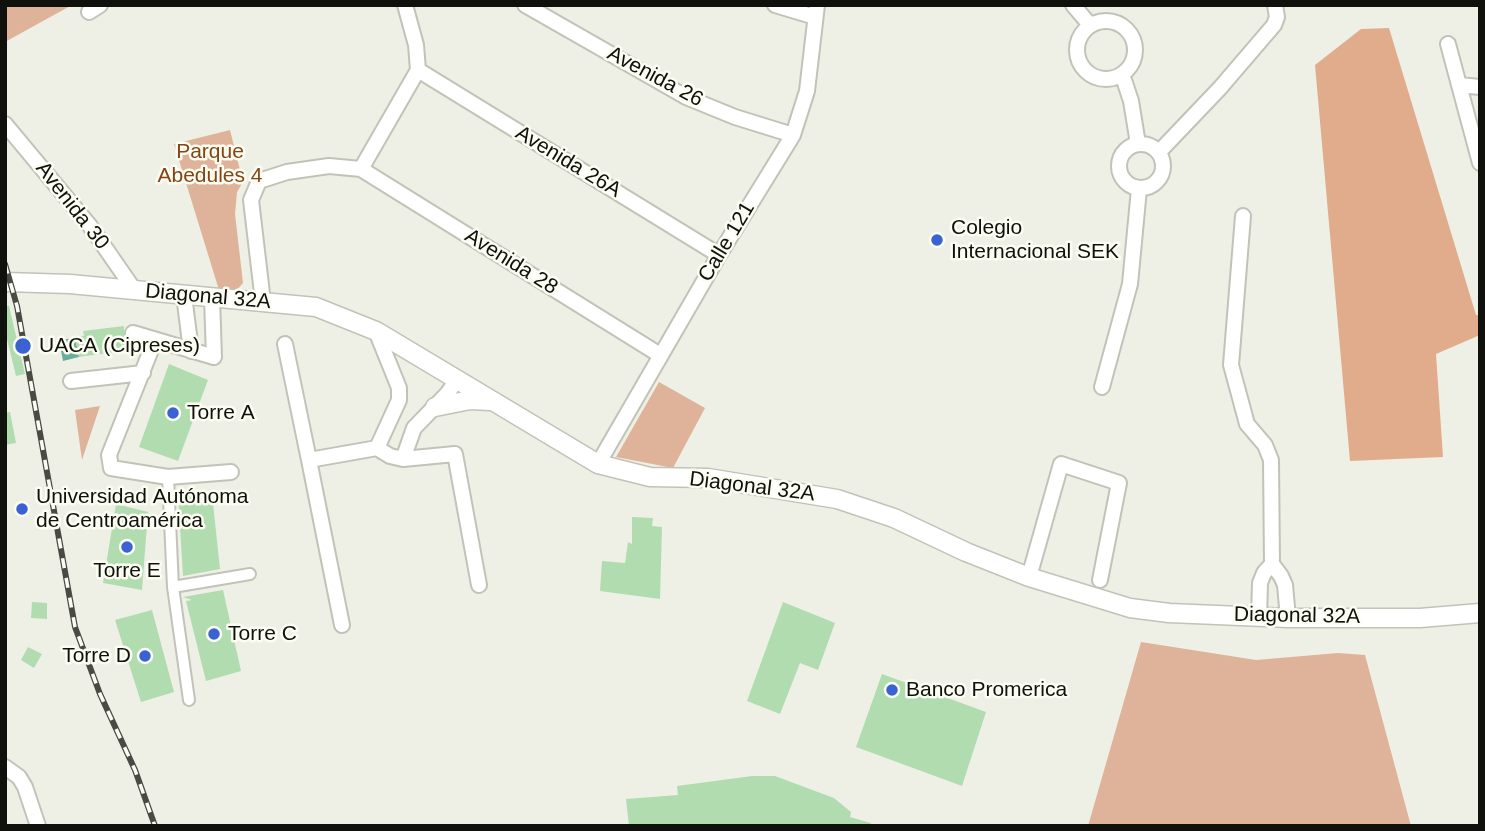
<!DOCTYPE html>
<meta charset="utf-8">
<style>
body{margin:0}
#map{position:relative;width:1485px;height:831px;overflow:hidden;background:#eef0e5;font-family:Arial,sans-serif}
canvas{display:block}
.frame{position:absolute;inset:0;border:7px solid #10100c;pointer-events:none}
</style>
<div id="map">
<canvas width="1485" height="831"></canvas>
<div class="frame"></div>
</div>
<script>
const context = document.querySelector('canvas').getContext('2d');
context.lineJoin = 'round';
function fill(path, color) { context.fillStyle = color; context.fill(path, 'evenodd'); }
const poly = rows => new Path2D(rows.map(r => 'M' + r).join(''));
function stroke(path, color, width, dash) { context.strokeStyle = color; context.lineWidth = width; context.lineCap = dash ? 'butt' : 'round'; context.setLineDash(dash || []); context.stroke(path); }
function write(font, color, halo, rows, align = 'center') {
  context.font = font + ' Arial,sans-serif'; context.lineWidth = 5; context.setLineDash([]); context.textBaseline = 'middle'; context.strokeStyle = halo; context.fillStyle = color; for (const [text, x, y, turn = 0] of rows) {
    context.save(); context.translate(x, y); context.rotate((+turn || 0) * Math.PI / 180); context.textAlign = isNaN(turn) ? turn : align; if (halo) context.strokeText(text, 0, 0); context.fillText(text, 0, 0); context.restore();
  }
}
fill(poly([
 [5,5,72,5,5,42],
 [230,130,243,182,237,192,235,214,243,283,236,291,219,290,174,144],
 [659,382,705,408,673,468,616,457],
 [100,406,82,460,75,410],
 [1141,642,1256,660,1338,653,1365,655,1411,826,1088,826]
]), '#dfb399');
fill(poly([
 [1389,28,1476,315,1480,315,1480,335,1436,354,1443,457,1350,461,1315,65,1361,29]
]), '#e1ac8c');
fill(poly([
 [75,338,79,357,63,361,59,340]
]), '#69ae9b');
fill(poly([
 [5,306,9,306,25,374,16,376,5,331],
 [124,326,124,335,129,350,79,357,75,337,84,336,83,331],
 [169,364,208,380,178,461,139,447],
 [10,412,16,443,5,445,5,413],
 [178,494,212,494,220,569,183,576],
 [116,504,148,512,142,590,103,583],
 [632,517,653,518,652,526,662,527,660,599,600,591,602,561,625,563,628,542,632,544],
 [223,590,241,671,206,681,186,601,192,600,183,597],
 [32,602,47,603,47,619,31,618],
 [783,602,835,623,818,670,800,663,780,714,747,701],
 [152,610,174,692,141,702,115,620],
 [28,647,42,654,34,668,21,660],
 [882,674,986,712,962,786,856,747],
 [752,776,775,776,834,798,851,812,850,817,871,823,870,826,629,826,626,799,678,795,677,786]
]), '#b1dcb0');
const pedestrian = poly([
 [168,477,173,587,189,700],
 [173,587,250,574]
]);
const minor = poly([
 [405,5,416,45,418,70],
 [525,5,686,97,735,117,793,135],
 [775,5,815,17],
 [1073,5,1090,25],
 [89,12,100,5],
 '1077 50a29 29 0 1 1 58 0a29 29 0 1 1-58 0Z',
 [1448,44,1459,85,1480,87],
 [418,70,719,255],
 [1122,74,1131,101,1138,144],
 [1459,85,1480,163],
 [5,124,90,226,135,291],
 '1119 166a22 22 0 1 1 44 0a22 22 0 1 1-44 0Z',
 [1159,152,1220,88,1274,25,1277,17,1275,5],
 [361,169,660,355],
 [1243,216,1231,365,1247,424,1265,445,1271,460,1272,564,1281,576,1285,585,1288,618],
 [184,295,191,351],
 [263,302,251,200,259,181,287,172,329,166,361,169,418,70],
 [376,331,399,388,399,400,377,448],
 [133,333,214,357,212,298],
 [155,340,109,455,111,468,168,477,231,472],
 [285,344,309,460],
 [71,381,143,373],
 [1102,387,1130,284,1139,189],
 [403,459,414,428,447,394,457,380],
 [598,464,719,255,793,135,807,91,817,5],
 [1029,577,1061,464,1119,483,1100,580],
 [1259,617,1260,583,1264,573,1272,564],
 [342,625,309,460,377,448,390,456,403,459,455,454,479,585],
 [5,767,19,777,25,787,38,826]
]);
const tertiary = poly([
 [5,282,70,284,316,307,376,331,598,464,650,477,708,478,837,499,894,518,966,552,1029,577,1130,608,1169,613,1288,618,1420,618,1480,613],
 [435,407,470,400,490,401]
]);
stroke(pedestrian, '#c1c3b8', 14);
stroke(minor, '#c1c3b8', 18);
stroke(tertiary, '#c1c3b8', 21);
stroke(pedestrian, '#fff', 10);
stroke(minor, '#fff', 14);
stroke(tertiary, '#fff', 18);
const rail = poly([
 [5,264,17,306,75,627,100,694,135,770,155,826]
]);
stroke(rail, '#4a4a44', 6);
stroke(rail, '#fbfdf2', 3.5, [10]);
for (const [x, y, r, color] of [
 [937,240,7,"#3b62d3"],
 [23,346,9,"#3b62d3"],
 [173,413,7,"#3b62d3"],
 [22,509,7,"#3b62d3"],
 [127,547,7,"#3b62d3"],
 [214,634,7,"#3b62d3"],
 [145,656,7,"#3b62d3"],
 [892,690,7,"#3b62d3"]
]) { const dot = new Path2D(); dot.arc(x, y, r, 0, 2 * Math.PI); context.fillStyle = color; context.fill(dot); stroke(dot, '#fbfdf2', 2.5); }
write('21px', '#10100c', '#fbfdf2', [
 ["Avenida 26",655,77,28],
 ["Avenida 26A",568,162,31],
 ["Avenida 30",72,206,52],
 ["Calle 121",727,242,-59],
 ["Avenida 28",511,262,32],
 ["Diagonal 32A",208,297,5],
 ["Diagonal 32A",752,487,7],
 ["Diagonal 32A",1297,616,1]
]);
write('21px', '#854414', '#fbfdf2', [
 ["Parque",210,152],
 ["Abedules 4",210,176]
]);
write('21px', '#10100c', '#fbfdf2', [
 ["Colegio",951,228],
 ["Internacional SEK",951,252],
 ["UACA (Cipreses)",39,346],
 ["Torre A",187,413],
 ["Universidad Autónoma",36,497],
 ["de Centroamérica",36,521],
 ["Torre E",127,571,"center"],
 ["Torre C",228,634],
 ["Torre D",131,656,"right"],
 ["Banco Promerica",906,690]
], 'left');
</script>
